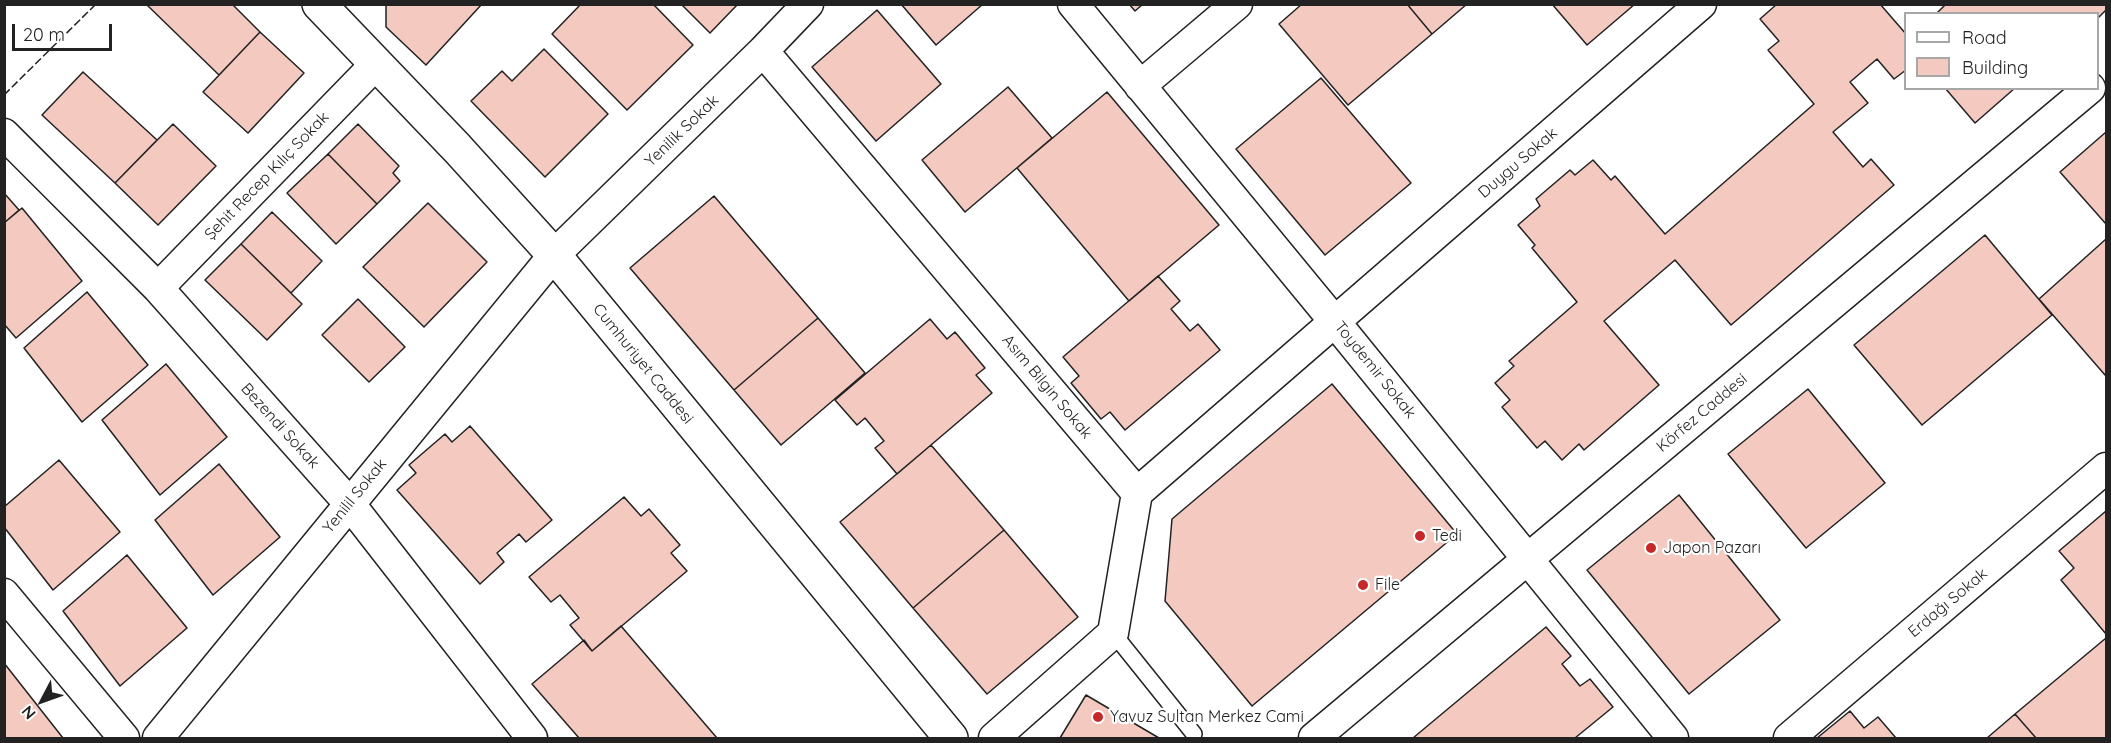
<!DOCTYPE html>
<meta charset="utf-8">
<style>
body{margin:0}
#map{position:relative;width:2111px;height:743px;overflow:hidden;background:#fff;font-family:Quicksand,sans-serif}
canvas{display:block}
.frame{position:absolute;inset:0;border:6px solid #222;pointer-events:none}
.legend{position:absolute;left:1904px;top:12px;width:195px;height:78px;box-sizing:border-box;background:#fff;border:2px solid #a7a7a7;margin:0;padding:8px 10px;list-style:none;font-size:18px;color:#222}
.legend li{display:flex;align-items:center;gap:12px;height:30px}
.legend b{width:30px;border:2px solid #a7a7a7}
.north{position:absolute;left:12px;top:671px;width:60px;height:60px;-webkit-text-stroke:4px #fff;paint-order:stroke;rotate:229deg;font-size:16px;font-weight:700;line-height:24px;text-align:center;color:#222}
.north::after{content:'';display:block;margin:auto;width:21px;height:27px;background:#222;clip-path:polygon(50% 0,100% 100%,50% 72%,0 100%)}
.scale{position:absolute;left:12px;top:24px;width:100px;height:27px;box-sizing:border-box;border:3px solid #222;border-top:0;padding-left:8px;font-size:18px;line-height:21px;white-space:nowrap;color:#222;-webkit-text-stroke:4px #fff;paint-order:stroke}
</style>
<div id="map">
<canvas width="2111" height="743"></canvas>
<div class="frame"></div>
<ul class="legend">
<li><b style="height:8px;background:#fff"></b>Road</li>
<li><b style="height:16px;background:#f3c9c0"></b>Building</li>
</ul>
<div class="north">N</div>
<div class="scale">20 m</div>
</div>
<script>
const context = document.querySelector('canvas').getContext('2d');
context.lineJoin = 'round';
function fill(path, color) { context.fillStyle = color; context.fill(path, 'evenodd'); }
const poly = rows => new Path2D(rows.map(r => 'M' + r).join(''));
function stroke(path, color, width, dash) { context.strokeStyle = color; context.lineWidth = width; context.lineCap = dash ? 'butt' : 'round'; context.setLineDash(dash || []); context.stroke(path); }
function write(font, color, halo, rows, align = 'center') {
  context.font = font + ' Quicksand,sans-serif'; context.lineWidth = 4.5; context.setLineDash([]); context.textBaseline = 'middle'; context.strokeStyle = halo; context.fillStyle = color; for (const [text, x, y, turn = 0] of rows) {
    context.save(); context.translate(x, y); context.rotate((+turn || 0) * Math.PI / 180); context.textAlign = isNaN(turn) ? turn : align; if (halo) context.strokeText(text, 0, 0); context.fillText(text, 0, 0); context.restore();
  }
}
const building = poly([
 [232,4,260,32,219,75,147,5,232,4],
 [386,4,482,4,426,65,386,27,386,4],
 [581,4,653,4,693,45,627,110,552,34,581,4],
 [681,4,738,4,710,33,681,4],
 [901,4,983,4,936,45,901,4],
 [1129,4,1143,4,1135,11,1129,4],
 [1302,4,1407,4,1432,34,1348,105,1279,24,1302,4],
 [1407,4,1467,4,1432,34,1407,4],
 [1552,4,1635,4,1587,45,1552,4],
 [1777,4,1880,4,1906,34,1906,70,1894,79,1877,59,1850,82,1868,103,1833,132,1863,167,1871,159,1894,185,1731,325,1675,260,1604,321,1659,385,1584,450,1579,444,1562,460,1545,441,1537,448,1502,407,1510,400,1495,383,1514,366,1509,361,1577,302,1532,248,1535,245,1518,225,1540,206,1536,199,1570,170,1575,175,1593,160,1611,180,1615,176,1665,234,1814,104,1768,50,1779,41,1760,19,1777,4],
 [1946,4,2106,4,2106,10,2098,18,2098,14,1936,14,1946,4],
 [877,10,941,84,876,141,812,67,877,10],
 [260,32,304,73,248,133,203,92,260,32],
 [544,49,608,114,545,177,471,101,502,71,512,81,544,49],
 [83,72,157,140,115,183,42,115,83,72],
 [1321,78,1411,183,1325,255,1236,149,1321,78],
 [1008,87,1052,138,965,212,922,160,1008,87],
 [1945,88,2015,88,1975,123,1945,88],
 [1107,92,1219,225,1129,301,1017,168,1107,92],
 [173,124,216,166,158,225,115,183,173,124],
 [358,124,399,166,393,173,400,181,377,204,328,154,358,124],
 [2106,132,2106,224,2060,172,2106,132],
 [328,154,377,204,336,244,287,193,328,154],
 [4,193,19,210,4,223,4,193],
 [714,196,818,318,734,390,630,268,714,196],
 [428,203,487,262,424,327,363,267,428,203],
 [22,208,82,281,16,338,4,324,4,223,22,208],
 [272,212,322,261,291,293,241,244,272,212],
 [1985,235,2052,315,1922,425,1854,345,1985,235],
 [2106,239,2106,373,2105,375,2039,299,2106,239],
 [241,244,302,304,267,340,205,280,241,244],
 [1158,276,1180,301,1171,309,1190,331,1198,324,1220,350,1125,430,1110,412,1101,419,1071,383,1079,376,1063,357,1158,276],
 [87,292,148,365,82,422,24,348,87,292],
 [358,299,405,347,369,382,322,335,358,299],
 [818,318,865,373,781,445,734,390,818,318],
 [930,319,947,339,955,332,985,368,976,375,992,393,897,474,875,448,884,441,865,418,857,425,835,400,930,319],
 [166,364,227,437,160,495,102,420,166,364],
 [1332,384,1457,534,1252,706,1165,601,1172,519,1332,384],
 [1808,389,1885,483,1806,548,1728,454,1808,389],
 [470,426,552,520,526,542,519,534,497,553,504,562,480,584,397,490,416,473,409,465,445,434,452,442,470,426],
 [931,445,1004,530,913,608,840,522,931,445],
 [59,460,120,532,53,590,4,527,4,507,59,460],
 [219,464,280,537,213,595,155,520,219,464],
 [1679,495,1780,620,1689,694,1587,570,1679,495],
 [624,497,641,516,649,509,680,545,671,553,687,571,592,651,570,625,579,618,560,595,551,602,529,577,624,497],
 [2106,511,2106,634,2061,580,2074,568,2059,551,2106,511],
 [1004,530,1078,617,987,694,913,608,1004,530],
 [127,555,187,628,120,686,63,611,127,555],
 [621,626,717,738,579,738,532,684,584,640,592,651,621,626],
 [1546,627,1571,656,1562,664,1580,686,1590,679,1613,707,1575,738,1413,738,1546,627],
 [2106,638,2106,738,2036,738,2015,714,2106,638],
 [4,663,63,738,4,738,4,663],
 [1086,695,1159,738,1060,738,1086,695],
 [1850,711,1864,728,1878,717,1896,738,1817,738,1850,711],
 [2015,714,2036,738,1987,738,2015,714]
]);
fill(building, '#f3c9c0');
stroke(building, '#222', 1.5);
const service = poly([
 [1113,633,1194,734]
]);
const minor = poly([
 [1073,4,1335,322,1673,738],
 [763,51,1137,493,1113,633,994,738],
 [1140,86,1237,4],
 [4,134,158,288,349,503,532,738],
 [158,288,376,64],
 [1137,493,1701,4],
 [4,594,124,738],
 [158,738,554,255,763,51,808,4],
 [1314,738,2090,88],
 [1789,738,2106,468]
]);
const tertiary = poly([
 [319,4,457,148,554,255,951,738]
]);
stroke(service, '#222', 18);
stroke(minor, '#222', 33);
stroke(tertiary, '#222', 36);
stroke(service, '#fff', 15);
stroke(minor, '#fff', 30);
stroke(tertiary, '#fff', 33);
stroke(poly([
 [4,95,96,4]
]), '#222', 1.5, [8, 3]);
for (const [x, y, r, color] of [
 [1420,536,6,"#c62828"],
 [1651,548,6,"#c62828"],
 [1363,585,6,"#c62828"],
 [1098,717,6,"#c62828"]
]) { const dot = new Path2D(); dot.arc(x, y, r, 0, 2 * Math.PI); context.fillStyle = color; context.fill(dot); stroke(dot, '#fff', 2); }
write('16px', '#222', '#fff', [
 ["Yenilik Sokak",682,131,-44],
 ["Duygu Sokak",1518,163,-41],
 ["Şehit Recep Kılıç Sokak",267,176,-46],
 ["Cumhuriyet Caddesi",643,364,51],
 ["Toydemir Sokak",1375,370,51],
 ["Asım Bilgin Sokak",1047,387,50],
 ["Körfez Caddesi",1702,413,-40],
 ["Bezendi Sokak",280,426,48],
 ["Yenilil Sokak",355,496,-51],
 ["Erdağı Sokak",1948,603,-40]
]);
write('16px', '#222', '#fff', [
 ["Tedi",1432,536],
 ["Japon Pazarı",1663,548],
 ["File",1375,585],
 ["Yavuz Sultan Merkez Cami",1110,717]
], 'left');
</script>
